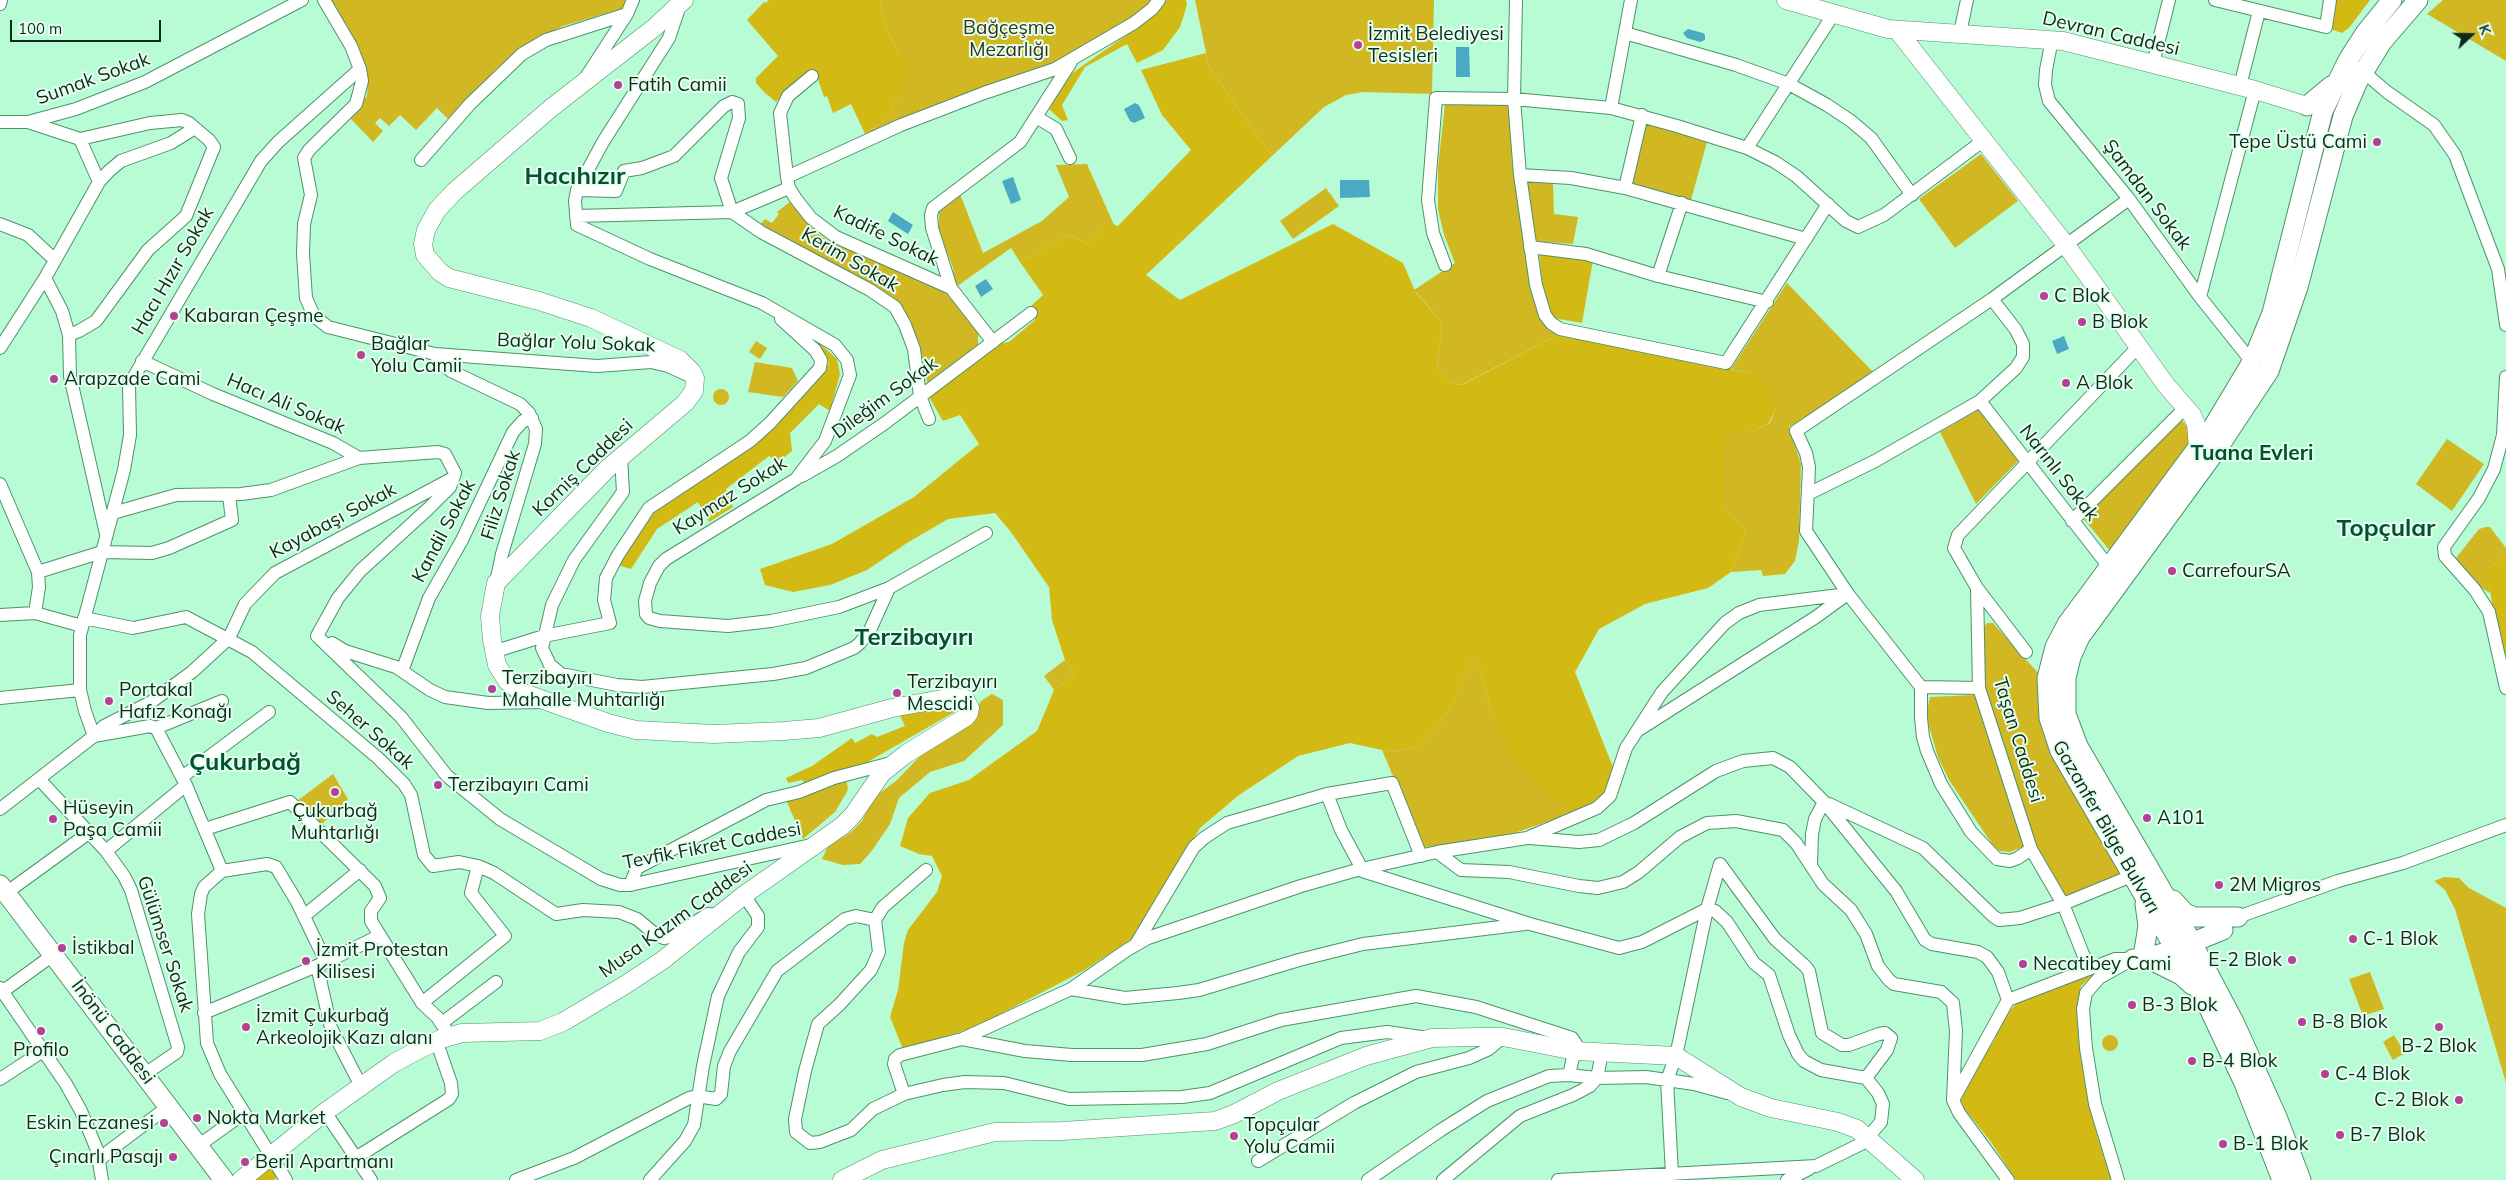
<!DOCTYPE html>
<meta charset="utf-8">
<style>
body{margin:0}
#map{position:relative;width:2506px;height:1180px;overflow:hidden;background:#b7fcd4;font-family:Mulish,sans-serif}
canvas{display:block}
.north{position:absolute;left:2446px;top:10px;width:50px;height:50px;-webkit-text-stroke:4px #e4ffee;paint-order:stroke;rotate:69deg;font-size:14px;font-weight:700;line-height:20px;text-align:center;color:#0e2a1c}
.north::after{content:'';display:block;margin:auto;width:18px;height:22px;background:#0e2a1c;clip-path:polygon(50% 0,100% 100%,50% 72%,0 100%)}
.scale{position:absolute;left:10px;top:20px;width:151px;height:22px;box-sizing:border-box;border:2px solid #0e2a1c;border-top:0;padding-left:6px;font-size:15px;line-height:18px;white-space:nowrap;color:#0e2a1c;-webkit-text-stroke:4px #e4ffee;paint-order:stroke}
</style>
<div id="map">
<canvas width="2506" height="1180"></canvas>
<div class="north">K</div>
<div class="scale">100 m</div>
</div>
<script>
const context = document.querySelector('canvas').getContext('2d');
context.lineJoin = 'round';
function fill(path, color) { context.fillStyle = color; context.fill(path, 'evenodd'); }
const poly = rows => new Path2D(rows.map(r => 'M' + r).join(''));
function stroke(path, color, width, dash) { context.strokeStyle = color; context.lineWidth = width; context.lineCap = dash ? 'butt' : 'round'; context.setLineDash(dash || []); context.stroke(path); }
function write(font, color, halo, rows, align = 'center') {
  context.font = font + ' Mulish,sans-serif'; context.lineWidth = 4; context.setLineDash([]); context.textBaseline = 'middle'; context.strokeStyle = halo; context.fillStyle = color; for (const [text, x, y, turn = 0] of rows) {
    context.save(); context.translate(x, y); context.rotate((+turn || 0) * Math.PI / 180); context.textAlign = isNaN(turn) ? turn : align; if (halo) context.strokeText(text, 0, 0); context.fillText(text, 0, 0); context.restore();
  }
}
fill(poly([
 [329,0,626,0,625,7,621,9,563,26,526,45,496,69,450,121,437,108,416,130,400,115,389,126,380,118,375,123,383,131,373,142,350,118,367,96,368,74,363,58,346,24],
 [880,0,1154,0,1148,8,1048,68,1011,78,865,134,886,119,898,99,899,55,883,20],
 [1195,0,1434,0,1432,94,1363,92,1346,95,1324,107,1272,156,1209,67],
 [2443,0,2506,0,2506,61,2427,14],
 [1445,104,1509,105,1512,163,1534,301,1545,325,1558,335,1461,385,1450,383,1437,368,1442,322,1414,290,1455,263,1444,235,1438,209,1438,167],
 [1645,123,1707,142,1691,200,1631,183],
 [1981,154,2018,201,1955,248,1919,199],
 [1087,164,1114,225,1102,227,1089,244,1069,235,1020,262,1011,248,956,287,953,268,939,232,939,211,960,194,983,253,1042,221,1069,197,1056,165],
 [1527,181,1553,182,1554,214,1578,217,1573,244,1534,241],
 [1326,188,1339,206,1293,239,1280,221],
 [790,202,814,231,829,241,945,292,978,332,978,346,928,385,915,335,907,315,896,301,758,227,765,219,772,223,779,214,777,212],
 [1787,283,1874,373,1789,427,1801,464,1799,541,1795,561,1785,574,1763,576,1761,570,1731,572,1746,531,1724,509,1724,435,1755,430,1770,423,1776,407,1750,373,1731,369],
 [756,341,767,348,760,359,749,352],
 [755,362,792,368,798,381,783,397,748,392],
 '713 397a8 8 0 1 1 16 0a8 8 0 1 1-16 0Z',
 [1979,409,2019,460,1976,504,1940,432],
 [2181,419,2189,429,2192,442,2111,552,2083,518],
 [2447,439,2484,464,2452,511,2416,484],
 [2486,527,2490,527,2506,548,2506,554,2489,568,2490,593,2478,586,2457,563,2456,558,2479,529],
 [1987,623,1993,623,2040,675,2103,843,2121,877,2067,899,2040,861,1986,690,1981,642,1982,630],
 [1473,654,1481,672,1492,714,1576,812,1494,840,1446,846,1423,847,1382,750,1391,752,1419,746,1450,710],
 [1065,660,1075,674,1054,690,1044,676],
 [992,694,1003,700,1003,725,964,761,930,772,899,798,890,824,871,852,860,864,843,865,822,859,828,846,850,833,862,821,874,797,896,781,923,753,969,720,981,701],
 [1975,695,2025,846,2010,852,2000,851,1994,847,1949,780,1938,757,1926,716,1930,697],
 [333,774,348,799,321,825,297,801],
 [844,781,847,783,848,790,835,812,803,839,786,800],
 [2444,877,2459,878,2469,888,2506,908,2506,1083,2455,909,2445,890,2434,881],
 [2370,972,2384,1009,2363,1016,2349,979],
 [2394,1035,2405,1053,2393,1060,2383,1042],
 '2102 1043a8 8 0 1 1 16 0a8 8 0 1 1-16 0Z'
]), '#d1b822');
fill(poly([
 [769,0,880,0,883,20,899,55,906,56,905,77,898,99,886,119,865,134,851,104,833,113,827,96,824,97,815,71,785,92,776,102,765,93,756,83,756,78,778,56,747,20,764,2,766,3],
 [1167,0,1186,0,1187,5,1180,27,1163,50,1137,63,1127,44,1085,67,1062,105,1068,120,1062,121,1048,108,1068,76,1154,16],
 [2335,0,2370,0,2349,28,2342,33,2330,29],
 [1206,53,1209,67,1272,156,1146,275,1180,300,1333,224,1403,263,1416,293,1442,322,1437,368,1450,383,1462,385,1558,335,1750,373,1770,386,1776,407,1769,423,1755,430,1724,436,1724,509,1746,531,1731,572,1708,588,1645,604,1599,629,1575,672,1613,767,1608,787,1602,798,1592,805,1576,812,1550,797,1511,753,1492,714,1481,672,1473,655,1450,710,1419,746,1391,752,1350,743,1298,756,1239,795,1200,828,1133,938,1083,971,987,1021,963,1031,903,1049,890,1017,898,990,904,943,908,930,937,892,942,876,932,856,919,854,900,846,908,818,930,793,969,780,1037,731,1054,690,1075,674,1065,660,1052,620,1049,587,1011,532,995,513,948,519,907,543,867,570,830,585,793,592,765,585,760,569,832,544,914,497,979,444,960,415,943,421,929,397,998,344,1009,342,1035,320,1036,314,1031,306,1043,295,1020,262,1069,235,1089,244,1102,227,1112,224,1118,226,1191,150,1162,115,1141,70],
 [1539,252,1593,260,1582,323,1553,318,1544,298],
 [814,338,837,359,840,374,830,411,819,404,790,433,792,451,778,462,769,456,726,489,733,507,709,522,698,502,657,529,631,569,618,565,648,517,657,508,717,470,825,370,829,362],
 [2506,554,2506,697,2488,577,2489,568],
 [948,703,954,706,956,711,859,767,804,783,802,780,788,783,786,778,812,766,852,738,855,743,872,734,877,737,905,726,897,710],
 [2102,967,2081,986,2077,1006,2078,1030,2081,1060,2095,1128,2111,1180,2016,1180,1991,1142,1964,1108,1961,1099,1987,1049,1994,1041,2003,1018,2019,1001],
 [269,1164,277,1177,274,1180,249,1180]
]), '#d3b914');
fill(poly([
 [1688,29,1703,33,1705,35,1705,40,1700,42,1687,38,1683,33],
 [1456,47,1469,47,1470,77,1456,77],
 [1135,103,1139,105,1145,118,1134,123,1130,121,1124,109],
 [1013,177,1021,200,1011,204,1002,181],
 [1340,180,1369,180,1370,197,1340,198],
 [893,212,913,225,908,234,888,221],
 [986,279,993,289,981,297,975,286],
 [2064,336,2069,349,2057,354,2052,341]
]), '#4ba9c3');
const street = poly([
 [324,0,351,46,360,69,362,81,356,104,309,150,304,158,311,195,304,224,303,254,306,298,314,316,328,327,435,354,597,366,651,362,668,366,692,377],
 [1516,0,1514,99,1520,175,1536,285,1545,315,1551,323,1560,329,1726,363,1828,204],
 [2215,0,2326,27,2330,0],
 [0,4,1,0],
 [680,5,669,38,603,142,577,190,575,201,577,225,650,259,762,303,835,345,847,360,850,375,825,441,796,479,666,559,659,566,650,583,645,601,646,614,649,618,660,621,728,626,771,621,839,607,889,588,986,533],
 [1625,33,1736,65,1789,84,1827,105,1851,121,1871,138,1912,195],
 [1960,33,1967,0],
 [2052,39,2046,70,2045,85,2049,101,2129,199,2200,297,2252,362],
 [2153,64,2169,0],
 [2359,68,2387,92,2434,125,2455,155,2498,269,2506,325],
 [812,76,788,96,780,113,787,177,789,188,796,199,811,218,836,237,951,288,993,342],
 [586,77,627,14,633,0],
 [2240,86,2259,11],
 [1611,108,1631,0],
 [1036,117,1056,129,1070,158],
 [0,122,28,122,80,139,150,123,182,120,189,123,209,140,214,147,186,216,148,250,96,321,79,331,69,335],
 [28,122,76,109,145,82,302,0],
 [80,139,99,182],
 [1747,148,1833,15],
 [421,160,470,104,522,54,546,40,627,14],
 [1520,175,1571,178,1625,188,1806,239],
 [787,177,901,125,984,93,1055,69,1134,23,1152,9,1159,0],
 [1625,188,1642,115],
 [577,190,616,191,624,171,642,168,674,156,724,106,732,102,738,104,739,118,721,178,732,212,761,232,870,290,895,307,905,325,914,349,920,396,929,419],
 [576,216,732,212,789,188],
 [0,224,28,235,55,260],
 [1530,247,1586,254,1658,276,1767,302],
 [1445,265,1433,233,1428,200,1436,98,1514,99,1611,108,1677,126,1747,148,1775,162,1796,176,1846,221,1858,227,1884,215,1984,140],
 [1658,276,1682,203],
 [45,278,62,311,69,335,70,376,106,534],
 [951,288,932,228,931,215,933,208,1020,142,1071,62],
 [2200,297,2255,90],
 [0,348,45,278,99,182,109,171,121,161,171,143,195,128],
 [435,354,439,362,451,371,520,404,529,413,536,429,535,444,502,554,496,583],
 [142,361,213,394,333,443,359,458],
 [2506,377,2503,435,2494,469,2479,498,2444,547,2445,556,2475,590,2489,612,2506,688],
 [1980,401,2109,567],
 [621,457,623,492,574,560,552,605,542,648,550,665,561,674,617,685,642,687,773,674,806,668,854,648,860,643,870,630,889,588],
 [802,476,837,456,885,423,1031,313],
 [0,484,38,572,39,587,35,613],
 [1808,494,1875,461,1980,401,2016,368,2023,357,2023,344,2016,330,1992,299],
 [113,513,176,495,241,494,271,490,359,458,438,452,445,454,455,473,450,487,428,509,360,571,338,598,317,636],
 [2072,521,2185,408],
 [38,572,102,552,152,553,169,548,232,520,229,495],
 [1977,588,2026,652],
 [0,615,35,613,82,626],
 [84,618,133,628,186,617,252,652,378,758,404,784,411,795,424,855,433,866,459,862,478,866,494,873,556,914,583,910,619,912,637,919,655,934,664,938,674,936,708,914,719,915],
 [317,636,401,717,447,776,500,819,601,879,620,885,630,885,811,845],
 [332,643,345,651,396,667,430,690,445,697,488,703,543,702],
 [493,652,544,636,610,623,604,600,606,578,618,555,649,508,750,441,770,423,820,368,821,360,815,350,781,319],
 [402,671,429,598,462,540,513,432,523,421,532,418],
 [1921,687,1979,688],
 [0,698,80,690],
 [222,701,156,728,150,726,94,736,85,711,80,690,80,635,124,470,130,435,129,385,261,161,278,142,360,69],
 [156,728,186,785,222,871],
 [1640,729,1816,617,1846,595],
 [182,777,269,712],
 [39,779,106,851,124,876,131,890,178,1047,177,1052,145,1074],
 [1829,804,1923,848,1993,916,1999,920,2020,918,2063,904,2134,875],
 [0,809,94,736,104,726,151,702,192,672,229,638,245,604,275,573,453,478],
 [205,829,290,802,375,886,380,898,371,911,371,921,422,1003,437,1017,450,1036],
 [1530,838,1579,842,1599,840,1634,823,1716,771,1743,761,1773,758,1790,767,1824,802,1896,891,1925,940,1932,944,1978,952,1987,957,1998,972,2008,1000],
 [2031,849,2018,858,2010,861,1997,859,1971,832,1941,784,1927,751,1923,737,1921,718,1921,687,1848,594,1806,531,1809,467,1806,453,1796,431,1992,299,2129,199],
 [106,851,186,785],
 [1437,852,1461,870,1509,872,1579,886,1598,888,1623,882,1639,872,1680,837,1707,823,1736,821,1783,830,1796,843,1823,884,1851,910,1866,934,1878,966,1889,980,1894,984,1941,992,1953,1003,1956,1031,1953,1100,1959,1113,2008,1180],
 [1811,864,1812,834,1815,819,1824,802],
 [1362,869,1341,830,1327,794,1392,783,1421,856],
 [1359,870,1530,924,1619,948,1642,942,1707,909,1715,911,1727,922,1754,963,1769,975,1789,1035,1798,1054,1804,1061,1821,1070,1866,1078,1878,1093,1883,1104,1881,1122,1863,1143,1816,1166,1558,1180],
 [630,885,637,868,766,800,799,792,834,778,891,763],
 [6,893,90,832],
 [304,916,360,870],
 [2238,917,2338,881,2403,863,2506,825],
 [875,920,883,907,926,870],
 [1136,944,1194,847,1204,838,1227,823,1327,794],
 [317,966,331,1028,361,1086],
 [2089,969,2063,904,2031,849,1979,688,1977,588,1954,548,1958,535,2138,347],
 [0,988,66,1084,81,1111,97,1150,102,1180],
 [1071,989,1125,998,1178,993,1199,990,1299,960,1363,944,1525,924],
 [2,992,53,955],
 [422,1003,505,936,471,893,478,866],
 [204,1013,326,962,379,936],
 [442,1023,496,982],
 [962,1039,1025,1051,1072,1055,1142,1055,1207,1044,1281,1020,1416,996,1476,1007,1572,1038,1576,1044,1569,1075],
 [0,1079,43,1051],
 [904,1094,894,1064,895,1059,900,1055,962,1039,1071,989,1127,950,1148,938,1301,886,1357,870,1437,852,1527,838,1597,808,1610,796,1626,748,1662,692,1725,623,1739,613,1759,605,1848,594],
 [1953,1100,2008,1000,2115,959,2133,959],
 [325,1112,371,1180],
 [198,1146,244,1113],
 [357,1157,449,1099,452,1094,451,1083,436,1040],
 [99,1161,109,1151,169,1106],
 [1258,1161,1354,1103,1416,1072,1469,1058,1489,1049,1503,1037],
 [1672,1174,1667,1080,1676,1056,1707,909,1720,864,1775,939,1805,966,1809,971,1822,1033,1842,1045,1849,1045,1879,1034,1885,1033,1891,1038,1887,1050,1866,1078],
 [286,1180,220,1074,207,1043,198,914,201,894,204,887,222,871,267,864,276,867,297,902,326,962],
 [516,1180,574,1158,689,1098,697,1096,716,1099,721,1094,724,1066,730,1051,777,971,845,919,856,916,875,920,879,952,871,970,840,1004,818,1024,805,1071,795,1119,796,1132,810,1143,820,1142,851,1130,873,1109,904,1094,943,1085,965,1082,1004,1083,1069,1099,1182,1097,1210,1093,1341,1038,1387,1032,1428,1038],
 [650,1180,685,1141,694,1125,703,1066,718,996,739,952,758,927,758,916,744,895],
 [1368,1180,1441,1130,1487,1101,1549,1076,1569,1075,1597,1078,1646,1077,1694,1084,1727,1093],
 [1443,1180,1520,1116,1573,1095,1590,1086,1597,1078,1602,1053],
 [1787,1180,1809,1169],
 [2118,1180,2095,1104,2086,1048,2083,1009,2086,993,2099,978,2133,959]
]);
const secondary = poly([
 [1786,0,1888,29,2063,41,2255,90,2307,106],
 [1897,30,2066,245,2166,385,2192,415,2196,424,2198,447],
 [241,1180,325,1112,394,1063,422,1048,441,1039,462,1033,540,1031,563,1022,625,985,663,960,744,895,842,826,853,815,882,773,906,754,966,717,969,713,970,708,965,699,953,697,892,708,819,728,784,731,714,734,636,730,608,723,521,692,507,681,497,665,492,640,490,616,496,583,607,469,685,403,694,391,695,378,692,372,680,360,591,318,539,301,449,278,440,272,425,255,423,244,426,230,437,210,455,191,551,108,655,27,684,0],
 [842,1180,882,1160,995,1132,1062,1131,1215,1121,1234,1114,1278,1091,1366,1056,1432,1038,1475,1037,1503,1037,1575,1051,1676,1056,1741,1097,1771,1108,1838,1122,1857,1129,1915,1180]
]);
const primary = poly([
 [2307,106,2331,86],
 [0,885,224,1180],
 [2173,900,2185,913,2194,917,2238,917],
 [2144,951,2148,926,2145,904],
 [2147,958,2181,975,2192,985],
 [2133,959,2147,958,2176,949,2223,930],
 [2282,1180,2244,1083,2206,1002,2060,751,2049,718,2047,678,2055,647,2067,624,2213,427,2252,362,2272,313,2323,111,2348,60,2366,32,2392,0],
 [2301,1180,2277,1117,2235,1024,2189,937,2078,746,2066,714,2066,678,2071,657,2080,637,2218,448,2269,371,2298,287,2343,116,2358,81,2382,42,2418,0]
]);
stroke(street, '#4f916d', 14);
stroke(secondary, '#4f916d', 19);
stroke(primary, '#4f916d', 21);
stroke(street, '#fff', 12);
stroke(secondary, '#fff', 18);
stroke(primary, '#fff', 19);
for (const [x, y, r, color] of [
 [1358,45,5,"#b54098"],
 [618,85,5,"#b54098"],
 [2377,142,5,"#b54098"],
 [2044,296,5,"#b54098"],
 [174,316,5,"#b54098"],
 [2082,322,5,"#b54098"],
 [361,355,5,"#b54098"],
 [54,379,5,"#b54098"],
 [2066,383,5,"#b54098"],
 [2172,571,5,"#b54098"],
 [492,689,5,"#b54098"],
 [897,693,5,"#b54098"],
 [109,701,5,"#b54098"],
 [438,785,5,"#b54098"],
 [335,792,5,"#b54098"],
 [2147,818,5,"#b54098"],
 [53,819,5,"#b54098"],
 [2219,885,5,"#b54098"],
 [2353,939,5,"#b54098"],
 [62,948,5,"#b54098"],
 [2292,960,5,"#b54098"],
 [306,961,5,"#b54098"],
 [2023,964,5,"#b54098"],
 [2132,1005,5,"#b54098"],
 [2302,1022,5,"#b54098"],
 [246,1027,5,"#b54098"],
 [2439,1027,5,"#b54098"],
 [41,1031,5,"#b54098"],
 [2192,1061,5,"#b54098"],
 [2325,1074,5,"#b54098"],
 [2459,1100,5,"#b54098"],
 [197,1118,5,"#b54098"],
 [164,1123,5,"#b54098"],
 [2340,1135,5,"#b54098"],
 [1234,1136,5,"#b54098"],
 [2223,1144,5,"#b54098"],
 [173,1157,5,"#b54098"],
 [245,1162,5,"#b54098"]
]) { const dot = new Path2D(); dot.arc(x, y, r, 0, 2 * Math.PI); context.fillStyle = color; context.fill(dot); stroke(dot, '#e4ffee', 2); }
write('19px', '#36311a', '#e4ffee', [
 ["Bağçeşme",1009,28],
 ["Mezarlığı",1009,50]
]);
write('19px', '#0e2a1c', '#e4ffee', [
 ["İzmit Belediyesi",1368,34],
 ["Tesisleri",1368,56],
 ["Fatih Camii",628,85],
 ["Tepe Üstü Cami",2367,142,"right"],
 ["C Blok",2054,296],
 ["Kabaran Çeşme",184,316],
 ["B Blok",2092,322],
 ["Bağlar",371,344],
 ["Yolu Camii",371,366],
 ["Arapzade Cami",64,379],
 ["A Blok",2076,383],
 ["CarrefourSA",2182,571],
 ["Terzibayırı",502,678],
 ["Mahalle Muhtarlığı",502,700],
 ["Terzibayırı",907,682],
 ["Mescidi",907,704],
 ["Portakal",119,690],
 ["Hafız Konağı",119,712],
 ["Terzibayırı Cami",448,785],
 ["Hüseyin",63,808],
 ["Paşa Camii",63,830],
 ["Çukurbağ",335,811,"center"],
 ["Muhtarlığı",335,833,"center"],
 ["A101",2157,818],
 ["2M Migros",2229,885],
 ["C-1 Blok",2363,939],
 ["İstikbal",72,948],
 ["İzmit Protestan",316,950],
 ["Kilisesi",316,972],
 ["E-2 Blok",2282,960,"right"],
 ["Necatibey Cami",2033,964],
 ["B-3 Blok",2142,1005],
 ["İzmit Çukurbağ",256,1016],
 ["Arkeolojik Kazı alanı",256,1038],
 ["B-8 Blok",2312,1022],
 ["B-2 Blok",2439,1046,"center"],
 ["Profilo",41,1050,"center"],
 ["B-4 Blok",2202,1061],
 ["C-4 Blok",2335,1074],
 ["C-2 Blok",2449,1100,"right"],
 ["Nokta Market",207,1118],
 ["Eskin Eczanesi",154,1123,"right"],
 ["Topçular",1244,1125],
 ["Yolu Camii",1244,1147],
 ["B-7 Blok",2350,1135],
 ["B-1 Blok",2233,1144],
 ["Çınarlı Pasajı",163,1157,"right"],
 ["Beril Apartmanı",255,1162]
], 'left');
write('19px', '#0e2a1c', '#e4ffee', [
 ["Devran Caddesi",2111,34,13],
 ["Sumak Sokak",93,79,-20],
 ["Şamdan Sokak",2147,195,53],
 ["Kadife Sokak",886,236,26],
 ["Kerim Sokak",850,260,30],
 ["Hacı Hızır Sokak",173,271,-60],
 ["Bağlar Yolu Sokak",576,343,2],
 ["Dileğim Sokak",885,398,-36],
 ["Hacı Ali Sokak",286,404,23],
 ["Korniş Caddesi",583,468,-44],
 ["Narınlı Sokak",2059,473,52],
 ["Filiz Sokak",501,495,-73],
 ["Kaymaz Sokak",730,496,-32],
 ["Kayabaşı Sokak",333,521,-28],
 ["Kandil Sokak",444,531,-62],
 ["Seher Sokak",370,730,41],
 ["Taşan Caddesi",2018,740,73],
 ["Gazanfer Bilge Bulvarı",2106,827,60],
 ["Tevfik Fikret Caddesi",712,846,-11],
 ["Musa Kazım Caddesi",676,920,-36],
 ["Gülümser Sokak",165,944,72],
 ["İnönü Caddesi",113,1032,53]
]);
write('bold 21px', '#025132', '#e4ffee', [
 ["Tuana Evleri",2252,454]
]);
write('bold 24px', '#025132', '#e4ffee', [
 ["Hacıhızır",575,177],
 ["Topçular",2386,529],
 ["Terzibayırı",914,638],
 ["Çukurbağ",245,763]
]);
</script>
